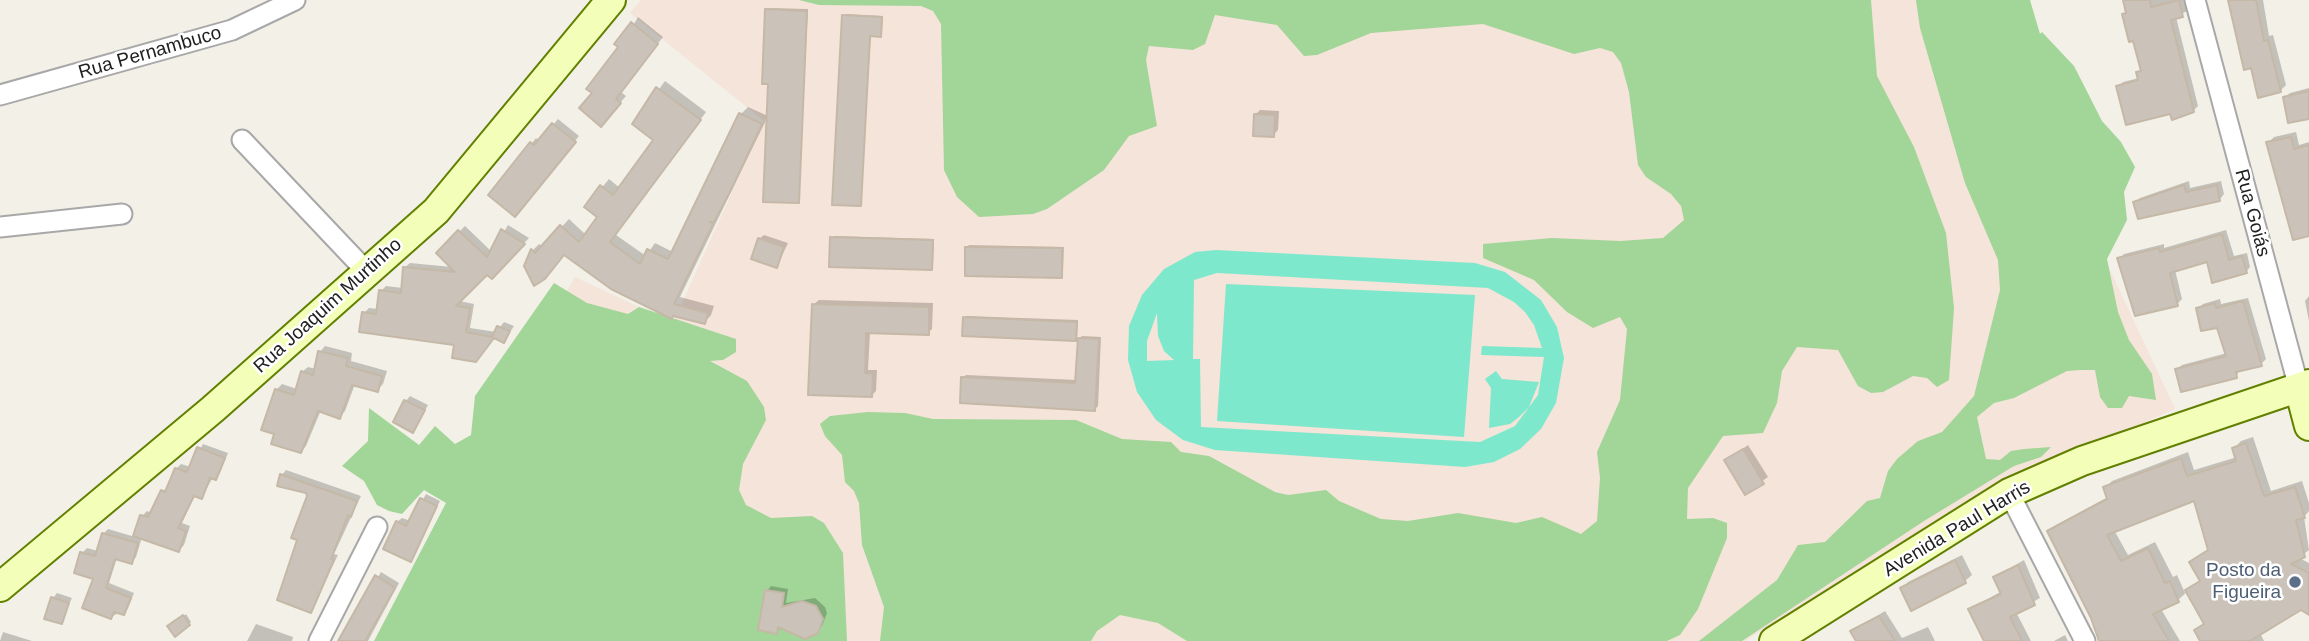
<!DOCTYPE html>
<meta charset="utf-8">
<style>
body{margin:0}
canvas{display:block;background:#f2f0e7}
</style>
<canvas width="2309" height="641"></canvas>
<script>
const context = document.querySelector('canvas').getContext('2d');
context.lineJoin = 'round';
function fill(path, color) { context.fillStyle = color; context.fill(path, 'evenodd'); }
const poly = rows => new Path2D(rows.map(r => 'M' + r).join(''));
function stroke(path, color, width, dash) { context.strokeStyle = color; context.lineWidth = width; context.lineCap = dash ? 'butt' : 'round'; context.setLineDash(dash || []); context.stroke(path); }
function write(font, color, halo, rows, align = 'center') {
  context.font = font + ' Helvetica,sans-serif'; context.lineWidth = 5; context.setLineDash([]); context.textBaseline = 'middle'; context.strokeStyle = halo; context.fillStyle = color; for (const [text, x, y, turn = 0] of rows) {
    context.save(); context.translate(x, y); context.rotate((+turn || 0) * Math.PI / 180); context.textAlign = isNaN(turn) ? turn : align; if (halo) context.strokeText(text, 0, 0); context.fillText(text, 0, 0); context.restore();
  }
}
fill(poly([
 [641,0,2017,0,2083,212,2175,409,1983,492,1745,641,377,641,490,427,575,277,673,323,764,121,630,13]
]), '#f5e4d9');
fill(poly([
 [799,0,1871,0,1877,76,1914,147,1946,233,1954,308,1949,380,1937,387,1927,378,1913,376,1883,392,1871,393,1858,386,1838,350,1797,347,1782,371,1777,403,1763,433,1723,436,1688,488,1687,519,1713,518,1727,523,1727,538,1698,609,1680,635,1667,641,1187,641,1158,623,1120,615,1097,631,1091,641,880,641,884,607,862,545,859,503,854,491,845,482,842,455,825,436,820,424,830,416,868,412,905,413,933,419,1076,420,1122,439,1171,442,1181,452,1209,456,1275,492,1288,495,1326,490,1339,501,1381,519,1408,521,1458,513,1516,523,1542,517,1581,534,1597,521,1600,478,1597,452,1620,400,1627,329,1620,317,1593,328,1567,312,1534,280,1483,258,1483,244,1552,238,1620,241,1663,238,1684,220,1681,206,1671,194,1646,177,1638,165,1629,92,1621,63,1613,52,1600,48,1574,54,1483,24,1371,33,1317,55,1304,56,1277,25,1215,15,1205,44,1193,50,1149,46,1146,60,1157,126,1129,136,1104,170,1047,209,1033,214,979,217,957,197,944,170,941,24,933,11,921,6,819,5],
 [1916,0,2030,0,2040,34,2042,32,2074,66,2102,121,2121,142,2135,167,2124,192,2127,220,2107,259,2118,312,2129,340,2152,374,2156,400,2129,396,2122,408,2108,408,2100,397,2095,370,2081,370,2067,371,2014,398,1994,403,1977,417,1986,459,2000,460,2011,451,2024,449,2051,447,2041,457,2014,466,1924,521,1742,641,1699,641,1777,580,1798,545,1825,542,1867,501,1880,498,1888,471,1897,459,1918,441,1942,432,1974,396,2000,290,1998,260,1965,183,1920,28],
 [554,283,587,303,628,314,639,307,736,339,736,352,723,360,710,361,747,381,764,407,766,420,743,464,739,490,746,505,771,518,812,516,824,523,843,553,847,641,374,641,446,503,424,490,402,514,389,511,377,505,364,481,342,466,368,441,369,408,419,445,435,426,455,444,471,435,475,396]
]), '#a2d598');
fill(poly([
 [1216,250,1475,263,1505,272,1541,300,1557,327,1564,358,1556,403,1541,429,1520,449,1494,462,1465,467,1215,450,1183,440,1156,420,1137,392,1128,360,1129,326,1142,295,1164,269,1195,252],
 [1217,273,1488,288,1514,302,1525,312,1534,325,1542,348,1482,346,1481,355,1544,357,1538,395,1515,426,1480,442,1201,427,1200,359,1193,359,1194,280],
 [1157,313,1158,336,1164,351,1174,360,1147,361,1147,341],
 [1226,284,1475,295,1464,437,1217,421],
 [1496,371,1502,379,1539,382,1529,407,1519,417,1510,424,1489,428,1491,388,1485,379]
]), '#7ee8cc');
fill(poly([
 [2123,0,2185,0,2187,11,2176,17,2198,106,2193,111,2171,112,2118,87,2123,82,2139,78,2138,73,2142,69,2134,39,2130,40],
 [2229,0,2263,0,2269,36,2273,35,2286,85,2280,91,2252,66],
 [769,8,808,9,798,201,770,82],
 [846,14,883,16,882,33,871,35,860,204],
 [638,17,663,37,621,92,626,96,607,118,594,93],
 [665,81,706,112,616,235,646,256,655,243,673,252,741,114,748,107,768,116,680,297,714,306,711,315,704,323,565,253,526,267,533,250,539,244,543,247,569,219,586,235,599,216,586,207,609,179,620,188,656,140,634,124],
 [2309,88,2309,117,2285,97,2290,93],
 [1260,110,1279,111,1278,130,1273,135,1255,115],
 [558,119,579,136,520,210,490,194,532,143,536,138,540,141],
 [2296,132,2299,145,2309,142,2309,234,2268,143,2274,137],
 [2189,181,2190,188,2221,181,2224,194,2220,199,2135,203,2140,198],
 [508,225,529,238,492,277,488,272,459,301,474,304,470,328,496,332,504,322,514,326,504,341,495,337,456,343,364,313,369,308,378,309,381,291,386,286,403,288,404,268,410,263,452,267,438,253,465,226,492,252],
 [2226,230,2234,256,2247,253,2250,267,2246,272,2208,260,2175,270,2182,299,2177,304,2119,259,2124,254,2164,244,2164,248],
 [764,235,788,243,777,266,759,239],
 [834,236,934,239,933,266,832,238],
 [969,245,1064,247,1063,274,967,247],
 [2309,296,2309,321,2305,301],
 [2248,298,2266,359,2261,364,2240,369,2236,377,2177,370,2182,365,2227,353,2218,326,2198,309,2203,304,2220,299,2221,304],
 [819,300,933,303,932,329,928,333,870,332,868,370,877,370,876,391,872,395,814,304],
 [966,316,1078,320,1077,337,964,318],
 [1082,336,1101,337,1098,406,1095,409,963,377,966,375,1077,380,1079,339],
 [325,346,352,353,351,361,387,371,383,384,377,390,355,384,345,411,339,417,321,410,306,446,301,451,276,433,276,390,282,384,297,389,302,372,308,367,316,369,320,352],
 [410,396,428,405,413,431,406,401],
 [2253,437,2271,491,2302,481,2309,503,2309,511,2304,517,2309,550,2299,558,2309,563,2309,613,2300,608,2260,633,2264,641,2202,641,2196,630,2205,622,2188,591,2178,600,2161,609,2180,641,2112,641,2092,617,2049,532,2056,525,2108,497,2105,488,2112,481,2188,452,2194,470,2237,457,2234,448,2241,441],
 [2195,499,2210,548,2191,562,2201,579,2185,593,2177,575,2173,577,2155,542,2128,555,2114,530],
 [203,444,228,453,220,473,213,477,202,497,195,495,182,523,190,526,184,545,179,550,142,537,136,557,132,562,117,558,109,583,134,593,128,608,111,617,82,553,87,548,98,551,103,534,108,529,135,537,142,516,147,511,152,513,162,491,169,487,176,469,181,464,191,467],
 [1748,445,1768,477,1746,492,1727,460],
 [286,470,361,496,334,554,338,555,310,611,288,566,299,539,309,496,307,491,282,475],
 [426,494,440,501,411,560,397,522,402,518,411,521],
 [1962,555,1972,575,1965,581,1912,608,1902,588,1908,582],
 [2024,560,2040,598,2016,612,2031,641,1985,641,1970,609,2002,591,1995,577],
 [381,572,399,583,368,641,340,641],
 [771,586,788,589,786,603,815,598,825,607,827,613,822,626,817,631,782,627,776,632,767,591],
 [57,593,72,598,61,622,53,598],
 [1885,611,1902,638,1928,627,1935,641,1858,641,1852,631],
 [186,614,191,622,175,634,170,627],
 [256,624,293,637,292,641,247,641],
 [3,632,32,641,0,641],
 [2065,635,2068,641,2054,641]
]), '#0003');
const building = poly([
 [2123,0,2150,0,2151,7,2179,0,2183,17,2171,20,2194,112,2172,120,2170,114,2126,125,2116,86,2138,80,2136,72,2141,71,2133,41,2129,42,2122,14,2126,13,2123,0],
 [2228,0,2256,0,2264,41,2268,40,2281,92,2258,98,2251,68,2244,70,2228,0],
 [765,9,807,11,799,203,763,202,768,84,762,84,765,9],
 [842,15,882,17,881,37,870,36,861,206,832,205,842,15],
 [631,22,658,44,616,99,621,103,601,127,579,108,592,93,586,89,618,47,614,44,631,22],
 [656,87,701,120,610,242,640,264,647,249,668,259,739,113,762,124,731,190,714,222,710,222,713,224,674,304,708,313,705,324,673,316,672,319,611,289,564,255,545,279,534,286,524,266,531,249,535,253,560,225,579,242,597,217,584,207,600,185,613,195,653,140,632,124,656,87],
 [2309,91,2309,119,2288,123,2283,97,2309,91],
 [1254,114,1275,115,1274,137,1253,136,1254,114],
 [552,123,576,142,515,217,488,195,530,142,534,145,552,123],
 [2291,137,2294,149,2309,145,2309,236,2293,240,2266,142,2291,137],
 [2184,185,2186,192,2217,185,2220,201,2138,219,2133,202,2184,185],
 [501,229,525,244,492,279,487,275,456,306,470,308,466,332,492,337,497,326,510,331,504,343,494,338,476,362,452,358,454,345,359,332,362,312,376,314,379,290,401,293,403,267,455,272,436,253,458,230,487,257,501,229],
 [2222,234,2229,260,2242,256,2247,273,2212,283,2207,262,2170,273,2178,306,2135,316,2117,258,2159,248,2160,252,2222,234],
 [830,237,933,240,932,270,829,267,830,237],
 [758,238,784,247,777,268,751,259,758,238],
 [965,247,1062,248,1062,278,965,276,965,247],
 [2243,301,2262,366,2236,372,2237,378,2181,392,2175,369,2226,356,2217,328,2201,331,2196,308,2215,303,2216,308,2243,301],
 [812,304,929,307,929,335,866,333,865,373,873,374,872,397,808,395,812,304],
 [963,317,1077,322,1076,341,962,336,963,317],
 [1078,338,1099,339,1095,411,960,403,961,377,1075,383,1078,338],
 [318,351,348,358,346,366,382,376,378,392,352,385,340,419,318,411,301,453,271,444,274,434,261,430,275,389,294,395,301,371,313,375,318,351],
 [404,400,425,410,413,433,393,422,404,400],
 [2246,443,2264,496,2295,487,2305,518,2296,520,2305,557,2291,564,2309,573,2309,615,2301,610,2250,641,2200,641,2194,630,2204,624,2185,590,2200,581,2189,562,2208,550,2194,501,2107,535,2121,561,2148,548,2165,583,2170,581,2179,602,2153,614,2169,641,2099,641,2091,618,2047,531,2107,499,2103,487,2181,458,2187,476,2236,461,2232,448,2246,443],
 [197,447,225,458,216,480,210,478,202,499,194,496,178,528,186,531,179,552,133,536,140,515,148,517,161,490,165,492,175,468,187,472,197,447],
 [1743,449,1764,484,1745,495,1724,460,1743,449],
 [280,474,357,501,351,517,348,515,331,559,334,560,311,613,277,600,297,540,291,538,307,496,306,493,277,486,280,474],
 [420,498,437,506,411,562,383,549,396,521,406,526,420,498],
 [102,533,138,543,132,564,115,559,106,588,131,598,124,615,114,612,111,619,82,608,93,579,74,573,80,552,95,556,102,533],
 [1955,560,1966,583,1911,611,1900,588,1955,560],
 [2018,565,2035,605,2010,617,2022,641,1984,641,1968,609,2001,594,1993,577,2018,565],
 [375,575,395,588,365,641,338,641,375,575],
 [765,590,784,593,782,607,802,601,816,606,823,619,818,633,805,639,778,627,777,634,758,630,765,590],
 [51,597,69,603,62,624,44,619,51,597],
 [183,615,190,625,175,637,167,626,183,615],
 [1879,616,1895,641,1856,641,1850,631,1879,616]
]);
fill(building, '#cbc3b9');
stroke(building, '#c5b8a7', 2);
const street = poly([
 [2195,0,2299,388],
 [0,95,232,30,295,0],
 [242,140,367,272],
 [0,227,122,214],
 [2009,493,2085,641],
 [319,641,377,527]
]);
const secondary = poly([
 [2299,388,2309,426],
 [0,587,213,409,436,211,611,0],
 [1774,641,2009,493,2082,461,2309,384]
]);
stroke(street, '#a8a8a8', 23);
stroke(secondary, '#628000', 32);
stroke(street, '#fff', 19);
stroke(secondary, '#f3ffb8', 28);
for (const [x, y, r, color] of [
 [2295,582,7,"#5c6f8a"]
]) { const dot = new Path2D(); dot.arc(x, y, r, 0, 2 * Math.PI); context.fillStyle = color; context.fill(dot); stroke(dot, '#fff', 2.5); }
write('19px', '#212121', '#fff', [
 ["Rua Pernambuco",150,53,-16],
 ["Rua Goiás",2252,213,75],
 ["Rua Joaquim Murtinho",328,306,-42],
 ["Avenida Paul Harris",1957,529,-31]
]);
write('19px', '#4e5e75', '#fff', [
 ["Posto da",2281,571],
 ["Figueira",2281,593]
], 'right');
</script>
